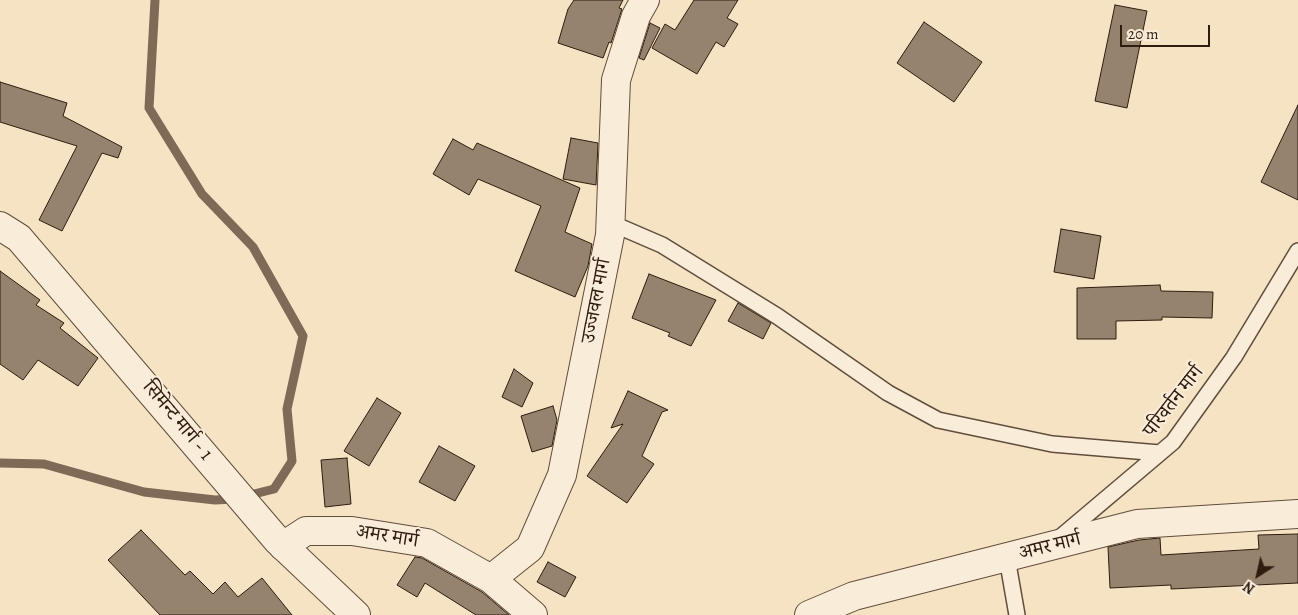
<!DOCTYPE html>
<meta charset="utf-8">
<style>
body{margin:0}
#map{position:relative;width:1298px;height:615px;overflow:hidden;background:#f6e3c4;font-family:Alegreya,serif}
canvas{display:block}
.north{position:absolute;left:1233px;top:550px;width:50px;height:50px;-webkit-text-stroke:4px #f9edd9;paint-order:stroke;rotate:215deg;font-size:14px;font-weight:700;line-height:20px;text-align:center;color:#2f1b0f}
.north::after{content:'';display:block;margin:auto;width:18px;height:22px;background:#2f1b0f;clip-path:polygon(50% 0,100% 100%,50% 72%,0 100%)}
.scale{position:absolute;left:1120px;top:25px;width:90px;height:22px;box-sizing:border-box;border:2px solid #2f1b0f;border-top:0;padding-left:6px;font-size:15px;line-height:18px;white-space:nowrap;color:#2f1b0f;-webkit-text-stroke:4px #f9edd9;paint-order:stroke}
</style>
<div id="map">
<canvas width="1298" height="615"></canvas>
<div class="north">N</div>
<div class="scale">20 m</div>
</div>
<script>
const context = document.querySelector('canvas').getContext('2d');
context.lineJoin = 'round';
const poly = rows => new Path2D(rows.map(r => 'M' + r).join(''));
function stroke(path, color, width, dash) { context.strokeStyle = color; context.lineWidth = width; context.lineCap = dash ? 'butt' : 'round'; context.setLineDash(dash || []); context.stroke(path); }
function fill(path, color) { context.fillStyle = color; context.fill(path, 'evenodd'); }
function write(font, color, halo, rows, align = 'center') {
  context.font = font + ' Alegreya,"Noto Serif Devanagari",serif'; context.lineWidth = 4; context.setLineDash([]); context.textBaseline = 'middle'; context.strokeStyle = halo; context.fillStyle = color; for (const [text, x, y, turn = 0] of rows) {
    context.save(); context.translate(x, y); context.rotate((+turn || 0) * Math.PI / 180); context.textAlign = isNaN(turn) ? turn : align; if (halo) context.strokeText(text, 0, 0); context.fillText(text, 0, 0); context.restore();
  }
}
stroke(poly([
 [0,463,44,464,144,492,215,500,234,499,274,489,292,461,287,409,303,336,253,247,202,194,149,108,155,0]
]), '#7e6a56', 9);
const building = poly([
 [574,0,623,0,619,8,622,9,611,43,609,42,603,58,558,43,568,9,574,0],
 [694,0,738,0,727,18,738,24,724,47,716,42,697,74,652,48,665,24,675,30,694,0],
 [1115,5,1147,11,1127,108,1095,101,1115,5],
 [924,22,982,62,954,102,897,63,924,22],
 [650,23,660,28,644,60,639,58,650,23],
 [0,82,67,103,63,116,122,147,118,158,102,153,62,231,39,220,77,146,0,122,0,82],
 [1298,105,1298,200,1261,182,1298,105],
 [571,138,598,143,596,185,563,179,571,138],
 [453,139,473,150,477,143,580,188,565,232,592,244,588,266,575,297,515,271,541,206,478,179,469,195,433,174,453,139],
 [1061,229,1101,236,1094,279,1054,272,1061,229],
 [0,271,40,300,36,305,64,323,60,328,98,358,78,386,38,360,23,380,0,364,0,271],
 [649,274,716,300,691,346,668,336,670,333,632,318,649,274],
 [1160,285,1161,291,1213,292,1212,318,1162,317,1162,320,1116,321,1116,339,1077,339,1077,288,1160,285],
 [738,303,771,323,763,339,728,321,738,303],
 [514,369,533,383,522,407,502,397,514,369],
 [628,391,668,410,662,412,642,456,654,464,627,503,587,476,623,424,611,428,628,391],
 [377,398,401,413,369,466,344,451,377,398],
 [553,406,557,420,552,446,532,452,521,416,553,406],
 [439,446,475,466,455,501,419,482,439,446],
 [347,458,351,504,325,507,321,460,347,458],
 [141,530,185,575,190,571,213,594,225,582,238,597,262,578,292,615,160,615,108,560,141,530],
 [1298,534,1298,583,1171,589,1171,585,1110,588,1108,547,1139,540,1160,538,1161,555,1259,549,1258,535,1298,534],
 [415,557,422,558,482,592,509,615,476,615,425,583,417,597,397,585,415,557],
 [548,562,576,577,565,597,537,582,548,562]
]);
fill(building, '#96836d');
stroke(building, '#2f1b0f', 1);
const service = poly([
 [611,223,662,245,777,316,888,393,938,420,1052,444,1160,453],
 [1057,540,1173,442,1234,357,1298,251],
 [1007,558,1017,615]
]);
const minor = poly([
 [283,546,306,531,352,531,427,543,491,579,533,615],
 [491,579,530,548,562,475,610,235,616,80,636,16,645,0],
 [809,615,854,596,1137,524,1298,514]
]);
const tertiary = poly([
 [0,226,19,238,277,540,356,615]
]);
stroke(service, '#614d3c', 18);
stroke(minor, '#614d3c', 30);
stroke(tertiary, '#614d3c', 30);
stroke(service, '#f9edd9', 15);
stroke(minor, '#f9edd9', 28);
stroke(tertiary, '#f9edd9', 28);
write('20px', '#2f1b0f', '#f9edd9', [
 ["उज्जवल मार्ग",597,301,-79],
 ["परिवर्तन मार्ग",1174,402,-52],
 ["सिमेन्ट मार्ग - 1",177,421,50],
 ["अमर मार्ग",387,537,9],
 ["अमर मार्ग",1050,547,-14]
]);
</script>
